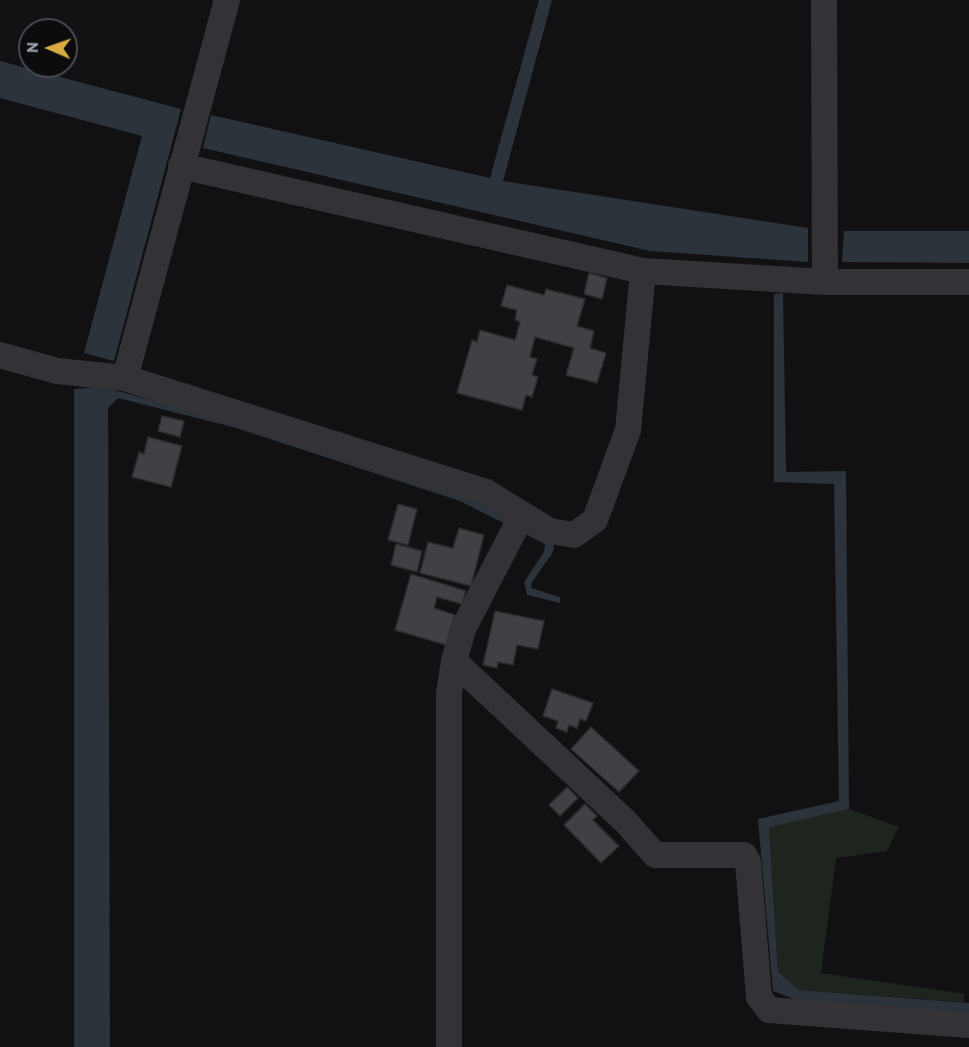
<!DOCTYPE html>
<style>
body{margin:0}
#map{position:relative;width:969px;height:1047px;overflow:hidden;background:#111113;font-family:"PT Sans",sans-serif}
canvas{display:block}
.north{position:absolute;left:18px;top:18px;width:60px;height:60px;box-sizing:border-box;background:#0c0c0e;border:2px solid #494a50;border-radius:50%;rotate:272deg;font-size:16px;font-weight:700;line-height:24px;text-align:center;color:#a4a8b2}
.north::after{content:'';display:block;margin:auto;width:21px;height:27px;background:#dbad41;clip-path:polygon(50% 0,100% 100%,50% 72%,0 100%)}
</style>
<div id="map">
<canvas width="969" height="1047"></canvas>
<div class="north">N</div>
</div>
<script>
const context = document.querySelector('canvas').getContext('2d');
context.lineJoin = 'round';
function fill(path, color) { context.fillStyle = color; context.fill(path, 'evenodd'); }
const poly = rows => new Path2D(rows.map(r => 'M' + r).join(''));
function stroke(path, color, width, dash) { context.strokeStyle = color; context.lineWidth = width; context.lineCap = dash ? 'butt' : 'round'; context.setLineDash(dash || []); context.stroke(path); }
fill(poly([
 [849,809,899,827,887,851,836,858,821,973,965,994,963,1002,798,990,778,972,769,826]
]), '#1e251f');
fill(poly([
 [539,0,552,0,503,181,808,228,808,262,650,251,203,148,211,115,490,178],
 [0,61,181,109,114,361,84,353,142,136,0,98],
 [844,231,969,231,969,263,842,262],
 [783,293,786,472,846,471,849,809,769,827,778,972,799,990,969,1003,969,1013,799,1001,773,991,758,819,839,801,834,484,774,482,774,294],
 [102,387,232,421,461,494,555,541,553,552,532,582,531,588,560,597,560,603,527,595,524,582,544,552,545,544,460,501,233,427,118,398,108,408,110,1047,74,1047,74,389]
]), '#2c333a');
const building = poly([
 [589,273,607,278,602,299,584,294,589,273],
 [507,285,544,295,546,289,585,299,577,326,594,331,590,348,606,353,597,383,566,375,574,348,535,337,530,357,537,359,532,375,538,377,532,397,526,395,522,410,457,393,472,340,477,342,480,330,515,340,520,322,515,320,517,310,501,306,507,285],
 [162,416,184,421,180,437,158,431,162,416],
 [148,437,182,446,171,487,132,477,139,452,144,454,148,437],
 [398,504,417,509,408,545,388,540,398,504],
 [459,528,484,535,471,586,420,573,428,542,453,548,459,528],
 [396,544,422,551,417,572,391,565,396,544],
 [411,574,466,591,462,604,437,597,434,608,455,615,446,645,395,630,411,574],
 [495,611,544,621,538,649,517,645,513,665,498,662,497,668,483,665,495,611],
 [552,689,593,703,586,721,580,719,577,728,569,725,567,732,556,728,558,721,543,716,552,689],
 [591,727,639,771,619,792,571,749,591,727],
 [567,787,578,798,560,816,549,805,567,787],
 [585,804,597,816,593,820,619,846,601,863,564,825,585,804]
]);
fill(building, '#414145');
stroke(building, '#2c2c2e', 1.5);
stroke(poly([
 [824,0,825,282],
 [181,166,643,271,825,282,969,282],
 [0,355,57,371,125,378,486,492,550,531,574,535,595,520,628,430,643,271],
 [125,378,227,0],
 [522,515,463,629,454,661,626,822,655,855,744,855,748,862,759,997,769,1010,969,1025],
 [449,1047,449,693,454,661]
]), '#333337', 26);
</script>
